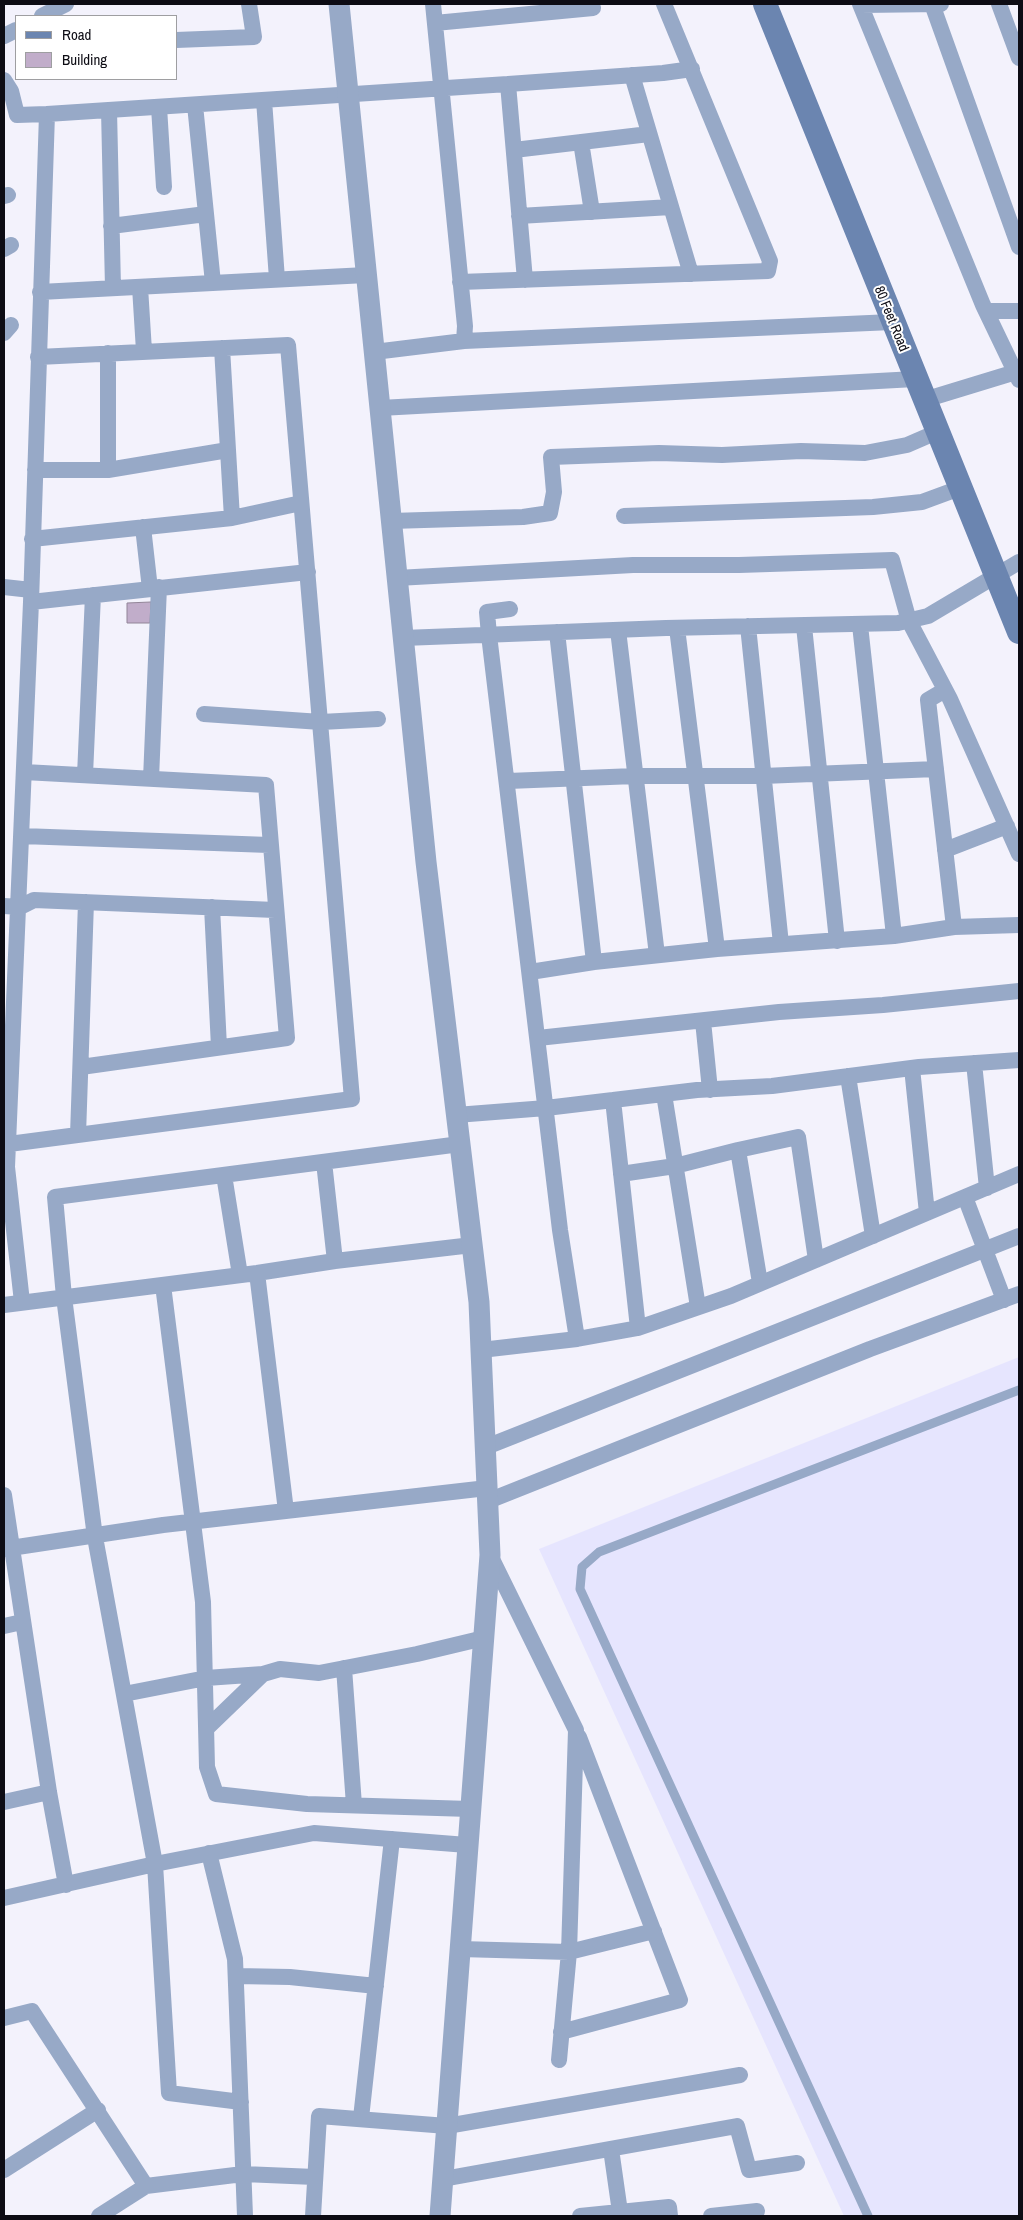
<!DOCTYPE html>
<style>
body{margin:0}
#map{position:relative;width:1023px;height:2220px;overflow:hidden;background:#f3f2fc;font-family:"Archivo Narrow",sans-serif}
canvas{display:block}
.frame{position:absolute;inset:0;border:5px solid #0d0c14;pointer-events:none}
.legend{position:absolute;left:15px;top:15px;width:162px;height:65px;box-sizing:border-box;background:#fff;border:1px solid #9e9ea1;margin:0;padding:6px 9px;list-style:none;font-size:15px;color:#0d0c14}
.legend li{display:flex;align-items:center;gap:10px;height:25px}
.legend b{width:25px;border:1px solid #9e9ea1}
</style>
<div id="map">
<canvas width="1023" height="2220"></canvas>
<div class="frame"></div>
<ul class="legend">
<li><b style="height:6px;background:#6b85b0"></b>Road</li>
<li><b style="height:14px;background:#c1adca"></b>Building</li>
</ul>
</div>
<script>
const context = document.querySelector('canvas').getContext('2d');
context.lineJoin = 'round';
function fill(path, color) { context.fillStyle = color; context.fill(path, 'evenodd'); }
const poly = rows => new Path2D(rows.map(r => 'M' + r).join(''));
function stroke(path, color, width, dash) { context.strokeStyle = color; context.lineWidth = width; context.lineCap = dash ? 'butt' : 'round'; context.setLineDash(dash || []); context.stroke(path); }
function write(font, color, halo, rows, align = 'center') {
  context.font = font + ' "Archivo Narrow",sans-serif'; context.lineWidth = 4; context.setLineDash([]); context.textBaseline = 'middle'; context.strokeStyle = halo; context.fillStyle = color; for (const [text, x, y, turn = 0] of rows) {
    context.save(); context.translate(x, y); context.rotate((+turn || 0) * Math.PI / 180); context.textAlign = isNaN(turn) ? turn : align; if (halo) context.strokeText(text, 0, 0); context.fillText(text, 0, 0); context.restore();
  }
}
fill(poly([
 [1019,1357,1019,2216,844,2216,539,1549]
]), '#e6e5fe');
const building = poly([
 [151,602,150,623,127,623,127,603,151,602]
]);
fill(building, '#c1adca');
stroke(building, '#928598', 1);
stroke(poly([
 [868,2216,580,1589,582,1567,599,1552,1019,1390]
]), '#97a9c7', 9);
stroke(poly([
 [860,4,983,305,1019,380],
 [932,4,1019,247],
 [999,4,1019,58],
 [861,5,941,4],
 [42,16,66,4],
 [435,23,593,8,591,4],
 [4,36,16,30],
 [176,40,254,37,249,4],
 [632,75,691,274],
 [4,80,11,91,17,115,47,114],
 [508,84,525,280],
 [264,100,277,279],
 [195,105,213,283],
 [159,107,164,187],
 [109,110,113,288],
 [581,142,592,212],
 [514,150,649,134],
 [4,196,8,195],
 [519,216,671,207],
 [111,226,206,214],
 [4,249,11,245],
 [460,282,768,271,770,261,664,4],
 [140,287,144,351],
 [40,292,366,275],
 [986,311,1019,311],
 [4,333,11,325],
 [464,341,892,322],
 [374,352,464,341,465,326,433,4],
 [924,400,1019,371],
 [380,408,915,379],
 [35,470,108,470,228,450],
 [108,470,108,353],
 [624,516,873,507,922,502,960,488],
 [232,518,301,503],
 [391,521,523,517,550,513,554,492,551,457,659,453,722,455,801,451,865,453,907,445,937,432],
 [143,527,150,589],
 [32,539,232,518,222,348],
 [397,578,633,565,739,565,892,560,909,621,950,699,1019,854],
 [4,587,31,590],
 [31,602,308,572],
 [510,609,487,612,489,635,560,1230,577,1339],
 [860,625,894,936],
 [748,626,781,944],
 [804,626,837,941],
 [677,628,717,949],
 [618,630,657,955],
 [557,632,594,962],
 [403,638,666,628,898,623,928,616,1019,562],
 [945,690,928,700,954,927],
 [204,714,321,722,378,719],
 [24,772,266,785,287,1038,81,1067],
 [85,775,93,595],
 [151,779,159,587],
 [508,781,635,776,763,776,936,769],
 [22,836,269,845],
 [945,850,1007,826],
 [4,906,20,907,34,900,275,910],
 [212,907,219,1047],
 [530,972,594,962,717,949,894,936,954,927,1019,925],
 [703,1021,710,1090],
 [538,1038,779,1012,883,1005,1019,991],
 [974,1063,987,1188],
 [912,1068,927,1213],
 [848,1076,873,1236],
 [664,1094,698,1307],
 [613,1100,638,1328],
 [456,1115,546,1108,697,1090,772,1086,919,1067,1019,1060],
 [78,1135,86,902],
 [9,1144,352,1099,288,345,38,357],
 [324,1162,335,1261],
 [621,1174,675,1166,738,1150],
 [224,1175,240,1275],
 [965,1197,1004,1300],
 [257,1273,286,1511],
 [760,1283,738,1150,798,1137,816,1260],
 [163,1285,203,1602,207,1767,216,1794,307,1804,470,1809],
 [22,1302,7,1167,31,602,47,114,508,84,663,73,692,69],
 [4,1305,257,1273,335,1261,472,1245],
 [481,1350,577,1339,638,1328,731,1296,1019,1174],
 [486,1447,1019,1236],
 [4,1495,49,1792,66,1885],
 [488,1501,870,1349,1019,1294],
 [4,1549,163,1525,487,1488],
 [490,1555,576,1730,569,1952,654,1931],
 [4,1626,22,1622],
 [344,1668,354,1805],
 [124,1694,206,1678,263,1674],
 [207,1728,263,1674,280,1669,319,1673,417,1654,484,1638],
 [4,1802,49,1792],
 [209,1853,235,1959,245,2216],
 [4,1898,155,1864,314,1833,467,1845],
 [460,1949,569,1952,559,2060],
 [236,1976,290,1977,376,1986],
 [4,2018,32,2011,146,2186,99,2216],
 [561,2032,680,2000,579,1737],
 [241,2102,169,2093,155,1864,95,1537,64,1297,55,1197,460,1144],
 [361,2118,392,1839],
 [611,2149,620,2212],
 [4,2170,98,2110],
 [443,2179,737,2126,749,2170,797,2163],
 [146,2186,243,2174,315,2177],
 [313,2216,319,2116,447,2126,740,2075],
 [580,2216,669,2207,670,2216],
 [711,2216,757,2211]
]), '#97a9c7', 16);
stroke(poly([
 [339,4,426,862,479,1302,481,1350,490,1555,440,2216]
]), '#97a9c7', 21);
stroke(poly([
 [765,4,1019,632]
]), '#6b85b0', 24);
write('14px', '#0d0c14', '#fff', [
 ["80 Feet Road",891,319,68]
]);
</script>
